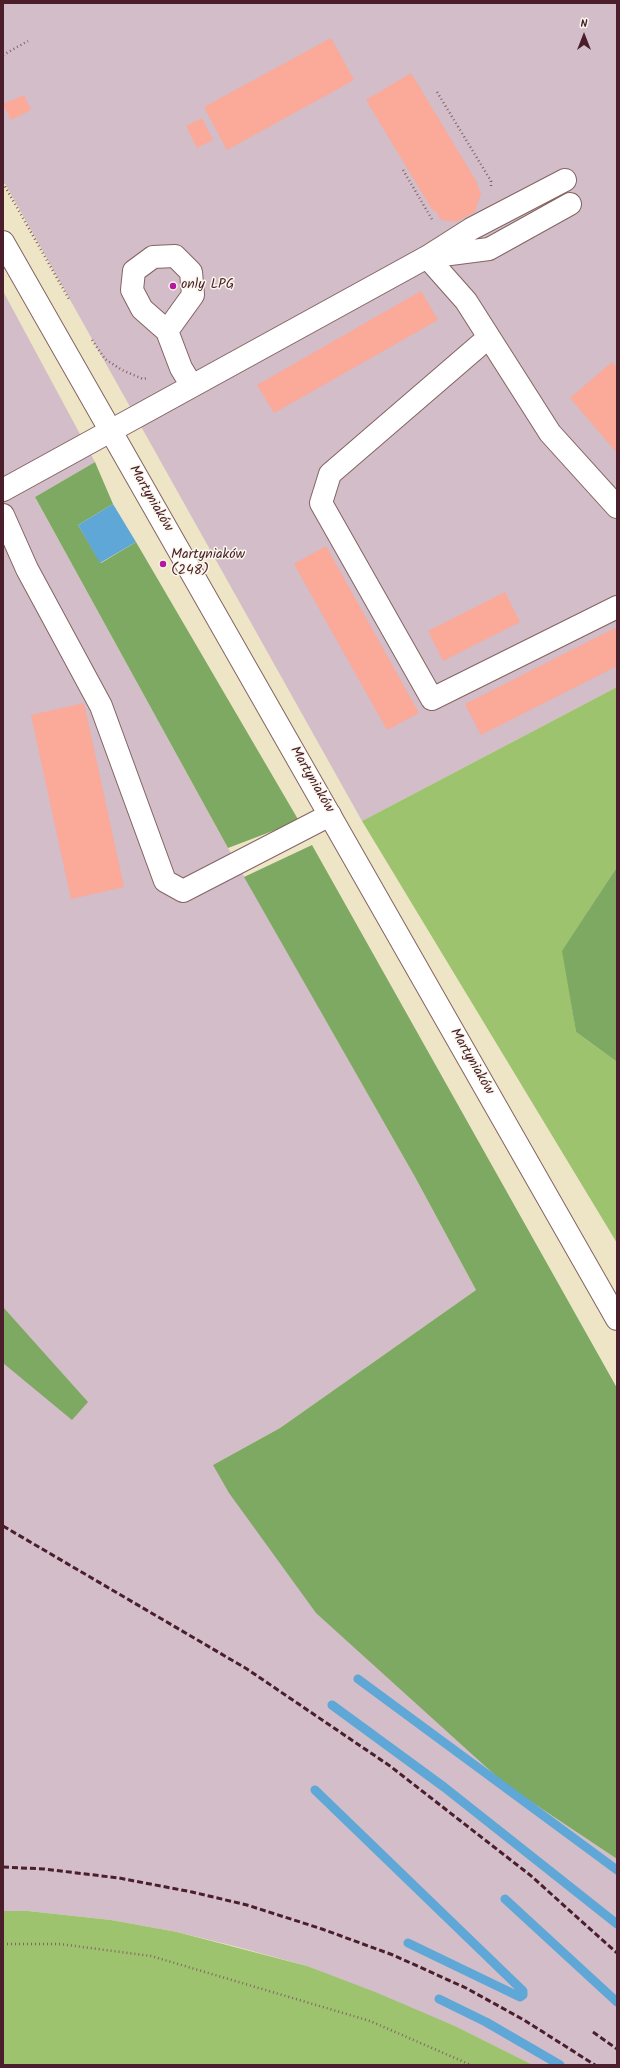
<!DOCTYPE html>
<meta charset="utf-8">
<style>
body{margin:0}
#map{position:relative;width:620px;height:2068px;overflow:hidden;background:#eee5c6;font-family:Kalam,sans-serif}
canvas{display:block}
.frame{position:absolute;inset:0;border:4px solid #4a1f2b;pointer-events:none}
.north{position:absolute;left:564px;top:16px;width:40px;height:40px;-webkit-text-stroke:3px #fbf7ec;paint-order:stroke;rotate:0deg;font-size:11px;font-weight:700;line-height:16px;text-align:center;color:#4a1f2b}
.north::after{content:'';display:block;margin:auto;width:14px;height:18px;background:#4a1f2b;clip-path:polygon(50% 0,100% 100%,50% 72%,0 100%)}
</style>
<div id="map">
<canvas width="620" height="2068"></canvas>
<div class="frame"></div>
<div class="north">N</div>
</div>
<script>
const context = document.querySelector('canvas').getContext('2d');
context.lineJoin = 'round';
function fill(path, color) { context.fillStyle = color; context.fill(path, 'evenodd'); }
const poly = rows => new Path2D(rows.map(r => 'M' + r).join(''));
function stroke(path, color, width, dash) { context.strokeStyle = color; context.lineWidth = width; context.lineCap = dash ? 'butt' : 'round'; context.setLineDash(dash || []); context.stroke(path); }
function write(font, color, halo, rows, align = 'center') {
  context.font = font + ' Kalam,sans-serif'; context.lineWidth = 3; context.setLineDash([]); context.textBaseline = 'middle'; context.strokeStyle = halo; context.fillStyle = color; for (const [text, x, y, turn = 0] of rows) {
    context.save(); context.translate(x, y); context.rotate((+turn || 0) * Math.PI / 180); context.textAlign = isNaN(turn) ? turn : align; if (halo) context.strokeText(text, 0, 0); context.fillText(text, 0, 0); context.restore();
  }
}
fill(poly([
 [3,3,617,3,617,687,362,821,3,180],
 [3,291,95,462,35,497,228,848,415,1177,476,1290,280,1428,213,1465,506,1785,617,1859,617,2065,533,2065,455,2026,307,1966,234,1946,177,1932,111,1920,28,1911,3,1911]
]), '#d2bdc8');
fill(poly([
 [617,687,617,867,563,951,576,1032,617,1062,617,1243,362,821],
 [3,1911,28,1911,111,1920,177,1932,307,1966,375,1992,455,2026,533,2065,3,2065]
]), '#9dc36f');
fill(poly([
 [95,462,113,504,78,525,101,563,136,542,299,821,228,848,35,497],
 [312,845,617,1388,617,1859,506,1785,316,1613,229,1493,213,1465,280,1428,476,1290,415,1177,244,877],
 [617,867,617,1062,576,1032,562,951],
 [3,1307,88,1402,72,1420,3,1363]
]), '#7ea962');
fill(poly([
 [113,504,136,542,100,563,78,525]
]), '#5fa7d6');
stroke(poly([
 [358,1679,617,1870],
 [332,1705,444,1787,617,1924],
 [315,1790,523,1991,523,1995,520,1997,408,1943],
 [505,1899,617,2002],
 [439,1999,486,2022,560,2065]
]), '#5fa7d6', 9);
fill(poly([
 [331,38,354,80,227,150,204,107],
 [411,73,478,184,477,185,481,193,475,212,456,222,441,220,435,210,433,211,366,100],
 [24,95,31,110,11,120,3,104],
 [202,118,213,140,197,148,186,126],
 [421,291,438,320,274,413,257,385],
 [612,362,617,368,617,453,570,398],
 [326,546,419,713,387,730,294,564],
 [505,592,520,622,443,661,428,631],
 [617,627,617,666,481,735,465,704],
 [84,703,124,887,71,899,31,715]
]), '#fba998');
const minor = poly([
 [565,180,471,229,427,257,466,301,550,433,617,507],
 [167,331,193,295,191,272,175,256,153,257,134,271,132,290,142,309,167,331,181,368,192,386],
 [489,337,330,474,321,503,432,699,617,607],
 [3,490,427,257,489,249,570,204],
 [3,515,27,569,101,706,165,881,183,891,330,815]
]);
const major = poly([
 [3,242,617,1319]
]);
stroke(minor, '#836461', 24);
stroke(major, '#836461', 24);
stroke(poly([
 [3,55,28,41],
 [437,92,491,181,491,188],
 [403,170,433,221],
 [3,183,70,301],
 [92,340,105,359,122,370,143,379,148,378],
 [3,1944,60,1944,151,1956,370,2021,471,2065]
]), '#836461', 2.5, [1, 3]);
stroke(minor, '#fff', 22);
stroke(major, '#fff', 22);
stroke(poly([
 [3,1526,247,1669,390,1766,530,1875,617,1953],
 [3,1867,44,1869,119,1878,192,1892,247,1905,322,1929,393,1955,466,1988,524,2020,595,2065],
 [593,2032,617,2049]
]), '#4a1f2b', 3, [6, 3]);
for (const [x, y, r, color] of [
 [173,286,4,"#b5179e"],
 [163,564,4,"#b5179e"]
]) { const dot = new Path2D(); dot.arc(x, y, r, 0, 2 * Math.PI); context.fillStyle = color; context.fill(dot); stroke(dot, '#fbf7ec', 1.5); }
write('14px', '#4a1f2b', '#fbf7ec', [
 ["only LPG",181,286],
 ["Martyniaków",171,556],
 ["(248)",171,572]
], 'left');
write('14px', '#4a1f2b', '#fbf7ec', [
 ["Martyniaków",150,499,60],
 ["Martyniaków",311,780,60],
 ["Martyniaków",471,1062,60]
]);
</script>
